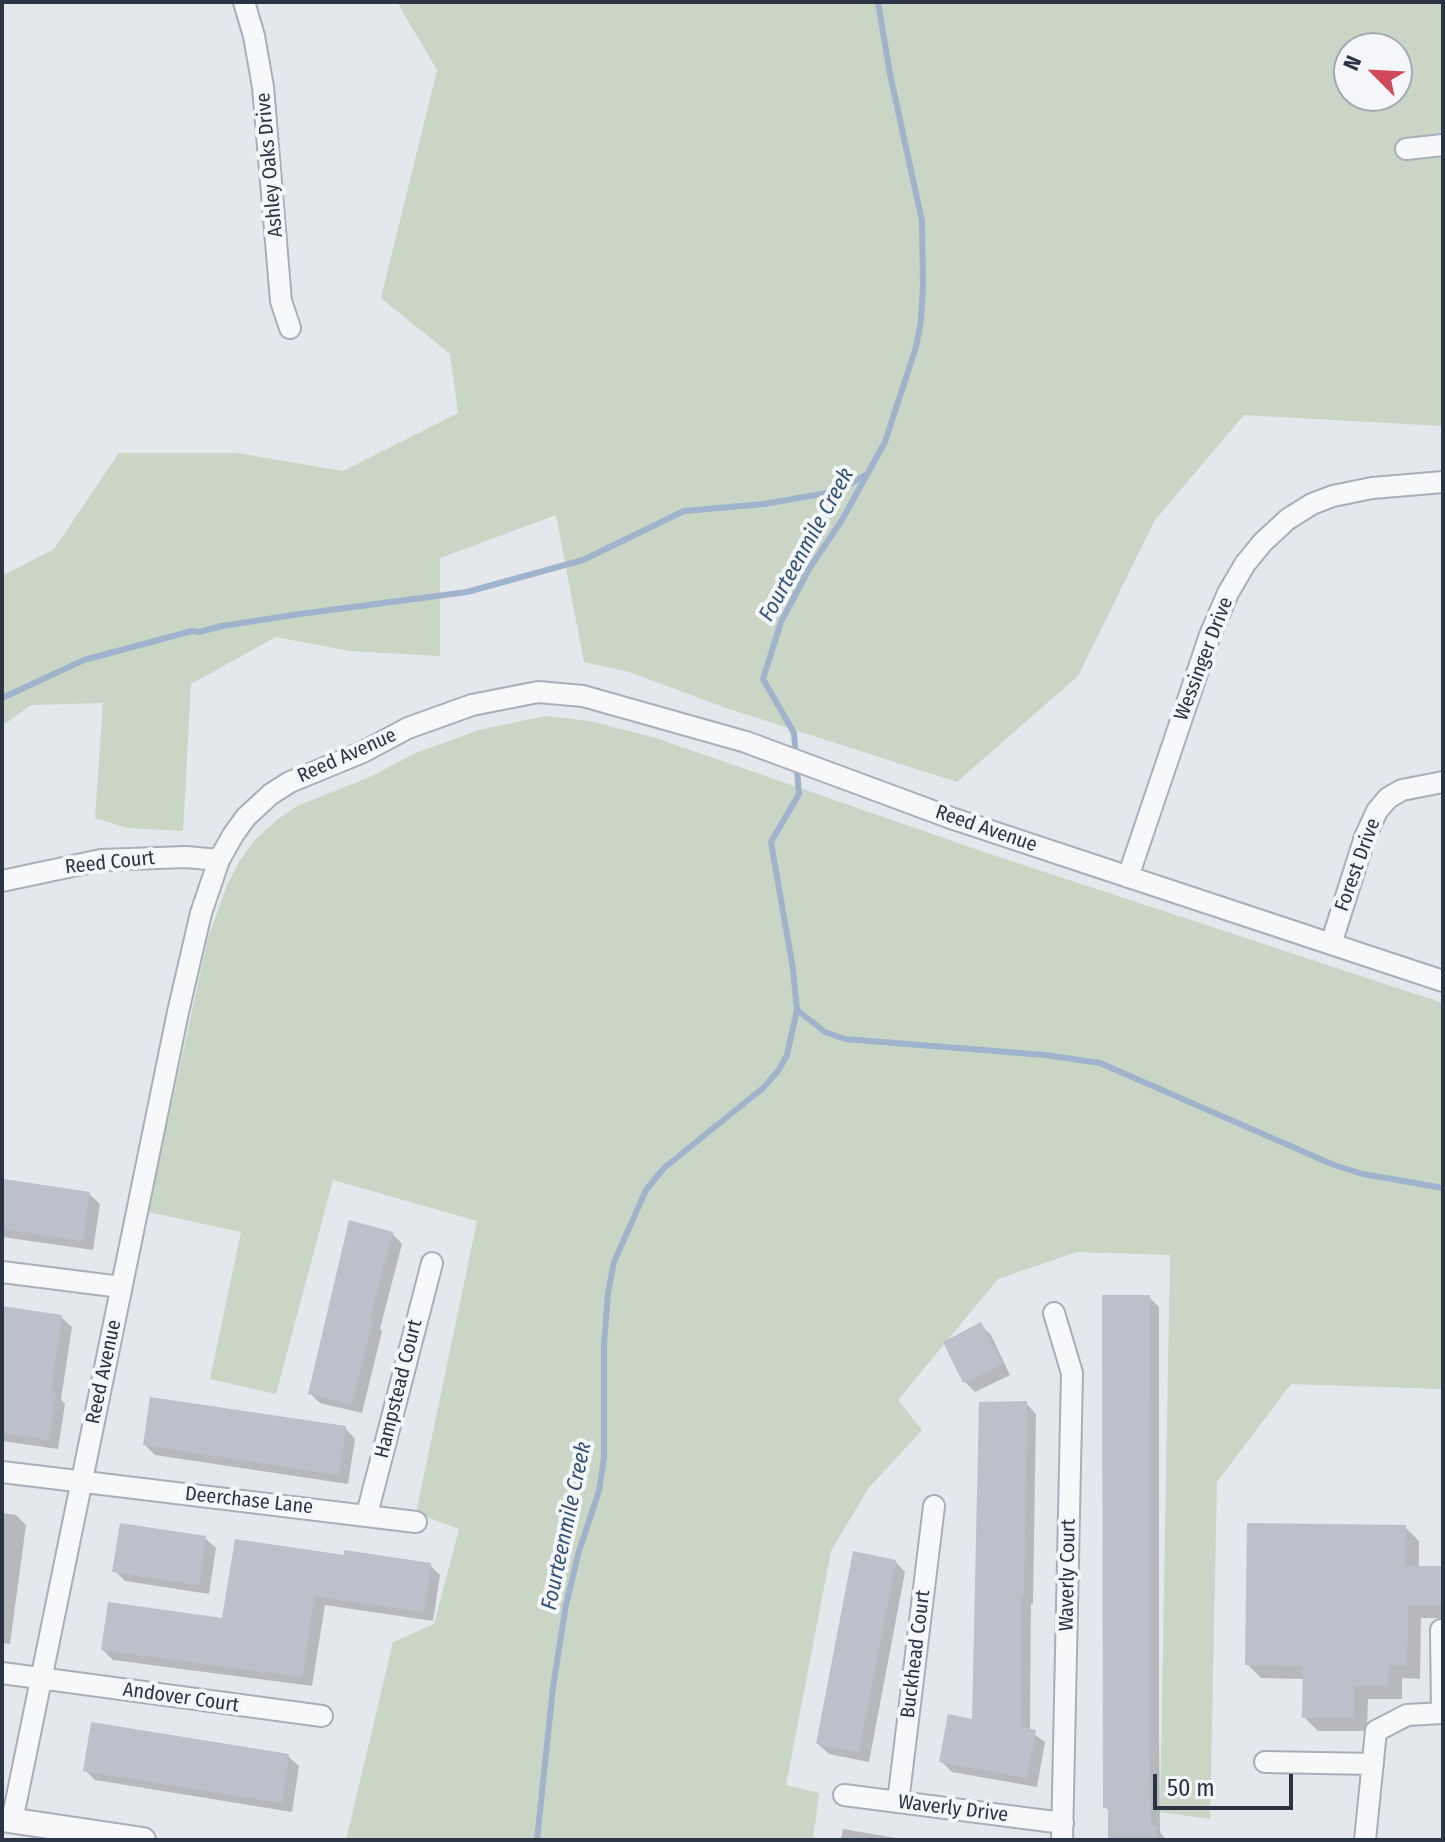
<!DOCTYPE html>
<style>
body{margin:0}
#map{position:relative;width:1445px;height:1842px;overflow:hidden;background:#e4e7ec;font-family:"Fira Sans Condensed",sans-serif}
canvas{display:block}
.frame{position:absolute;inset:0;border:4px solid #2b3445;pointer-events:none}
.north{position:absolute;left:1333px;top:32px;width:80px;height:80px;box-sizing:border-box;background:#f4f6f9;border:2px solid #a4a8b1;border-radius:50%;rotate:294deg;font-size:22px;font-weight:700;line-height:32px;text-align:center;color:#2b3445}
.north::after{content:'';display:block;margin:auto;width:28px;height:36px;background:#d1495b;clip-path:polygon(50% 0,100% 100%,50% 72%,0 100%)}
.scale{position:absolute;left:1153px;top:1774px;width:140px;height:36px;box-sizing:border-box;border:4px solid #2b3445;border-top:0;padding-left:10px;font-size:24px;line-height:28px;white-space:nowrap;color:#2b3445;-webkit-text-stroke:6px #f4f6f9;paint-order:stroke}
</style>
<div id="map">
<canvas width="1445" height="1842"></canvas>
<div class="frame"></div>
<div class="north">N</div>
<div class="scale">50 m</div>
</div>
<script>
const context = document.querySelector('canvas').getContext('2d');
context.lineJoin = 'round';
function fill(path, color) { context.fillStyle = color; context.fill(path, 'evenodd'); }
const poly = rows => new Path2D(rows.map(r => 'M' + r).join(''));
function stroke(path, color, width, dash) { context.strokeStyle = color; context.lineWidth = width; context.lineCap = dash ? 'butt' : 'round'; context.setLineDash(dash || []); context.stroke(path); }
function write(font, color, halo, rows, align = 'center') {
  context.font = font + ' "Fira Sans Condensed",sans-serif'; context.lineWidth = 8; context.setLineDash([]); context.textBaseline = 'middle'; context.strokeStyle = halo; context.fillStyle = color; for (const [text, x, y, turn = 0] of rows) {
    context.save(); context.translate(x, y); context.rotate((+turn || 0) * Math.PI / 180); context.textAlign = isNaN(turn) ? turn : align; if (halo) context.strokeText(text, 0, 0); context.fillText(text, 0, 0); context.restore();
  }
}
fill(poly([
 [397,2,1443,2,1443,426,1244,415,1155,520,1078,676,957,782,726,708,629,672,584,662,556,515,440,558,440,656,349,651,276,637,191,684,183,831,127,828,95,818,103,703,31,705,2,726,2,576,54,549,119,453,237,453,343,471,458,413,450,354,381,298,437,70],
 [1349,48,1397,48,1397,96,1349,96],
 [545,716,590,721,656,738,984,852,1443,1003,1443,1389,1291,1384,1217,1482,1210,1819,1160,1812,1170,1255,1077,1252,998,1279,898,1400,922,1430,868,1489,831,1551,786,1785,819,1793,813,1840,346,1840,393,1642,434,1624,459,1529,416,1513,477,1221,333,1180,276,1394,210,1379,241,1232,148,1212,208,938,227,885,240,860,253,842,278,819,297,806,370,777,416,753,479,730]
]), '#c9d6c5');
fill(poly([
 [2,1182,89,1194,100,1204,93,1250,2,1237],
 [392,1233,402,1244,380,1329,382,1331,362,1413,320,1403,310,1393],
 [1149,1297,1159,1307,1159,1731,1160,1832,1166,1840,1110,1840,1110,1812,1105,1807],
 [2,1308,61,1317,72,1327,61,1399,65,1404,58,1449,2,1441],
 [981,1325,991,1335,1010,1375,975,1392,965,1382],
 [1026,1403,1036,1414,1033,1604,1031,1604,1030,1731,1045,1742,1037,1787,952,1772,941,1761,974,1721],
 [345,1428,355,1439,348,1484,155,1455,145,1445],
 [2,1513,16,1515,26,1525,10,1644,2,1643],
 [1405,1527,1419,1541,1419,1568,1443,1568,1443,1618,1421,1618,1420,1679,1402,1678,1402,1699,1368,1699,1367,1731,1318,1731,1304,1717,1305,1679,1261,1678,1247,1664],
 [205,1538,216,1548,209,1594,125,1581,115,1571],
 [345,1558,430,1565,440,1575,433,1621,325,1605,312,1686,113,1660,103,1650,224,1621],
 [895,1561,905,1572,869,1762,829,1754,818,1744],
 [288,1756,299,1766,292,1812,95,1780,85,1770],
 [843,1829,908,1840,841,1840]
]), '#0003');
stroke(poly([
 [2,698,84,660,192,631,199,632,222,626,300,614,467,592,583,560,684,511,764,504,827,493,845,487,865,475],
 [797,1010,825,1032,845,1039,1045,1055,1100,1063,1334,1165,1363,1174,1443,1188],
 [537,1840,553,1687,566,1605,579,1551,599,1491,604,1458,604,1344,608,1293,614,1262,646,1190,664,1168,763,1088,778,1071,787,1055,797,1010,793,969,771,842,799,794,794,733,763,679,781,622,809,569,842,520,885,442,916,347,921,321,923,285,922,221,890,74,878,2]
]), '#9fb4cc', 6);
fill(poly([
 [4,1179,90,1192,83,1241,2,1229],
 [349,1220,393,1232,370,1318,373,1319,352,1404,308,1394],
 [1102,1295,1150,1295,1149,1719,1151,1826,1157,1826,1157,1840,1108,1840,1108,1808,1103,1808],
 [2,1306,62,1315,51,1391,56,1392,49,1440,2,1433],
 [981,1322,1002,1364,963,1383,943,1342],
 [150,1397,346,1426,339,1475,143,1445],
 [1027,1401,1024,1595,1021,1595,1021,1727,1036,1730,1027,1778,939,1762,948,1714,972,1719,979,1402],
 [120,1523,206,1536,199,1585,112,1572],
 [1247,1523,1406,1525,1405,1566,1443,1566,1443,1605,1408,1605,1407,1666,1389,1665,1388,1686,1354,1686,1354,1718,1302,1718,1303,1666,1245,1665],
 [235,1539,344,1555,344,1550,431,1563,424,1612,315,1596,302,1677,101,1650,108,1602,222,1618],
 [853,1551,896,1560,859,1752,816,1744],
 [91,1722,289,1754,282,1803,83,1771]
]), '#bbc0ca');
const minor = poly([
 [244,2,254,36,263,87,281,301,290,328],
 [1406,149,1443,145],
 [1128,877,1210,635,1228,593,1245,564,1263,542,1288,519,1312,504,1333,496,1372,488,1443,482],
 [2,881,101,860,186,857,219,860],
 [1331,944,1365,837,1377,811,1388,798,1402,790,1443,782],
 [2,1272,121,1287],
 [1054,1313,1072,1373,1062,1840],
 [2,1472,416,1522],
 [367,1514,432,1263],
 [2,1673,322,1716],
 [1265,1762,1373,1764],
 [844,1795,1063,1823],
 [898,1802,934,1506],
 [12,1821,178,1012,201,913,219,860,233,835,246,817,271,794,290,782,363,752,408,728,472,705,538,692,583,696,746,742,951,818,1443,981],
 [1365,1840,1376,1731,1407,1715,1442,1713,1441,1630]
]);
const tertiary = poly([
 [2,1819,143,1840]
]);
stroke(minor, '#a9aeb7', 24);
stroke(tertiary, '#a9aeb7', 28);
stroke(minor, '#f7f8fa', 20);
stroke(tertiary, '#f7f8fa', 24);
write('20px', '#2b3445', '#f4f6f9', [
 ["Ashley Oaks Drive",270,165,-95],
 ["Wessinger Drive",1204,659,-69],
 ["Reed Avenue",347,756,-24],
 ["Reed Avenue",986,829,19],
 ["Reed Court",110,863,-6],
 ["Forest Drive",1358,865,-70],
 ["Reed Avenue",104,1372,-78],
 ["Hampstead Court",399,1389,-76],
 ["Deerchase Lane",249,1501,6],
 ["Waverly Court",1068,1575,-89],
 ["Buckhead Court",916,1654,-83],
 ["Andover Court",181,1698,8],
 ["Waverly Drive",953,1809,7]
]);
write('italic 22px', '#34527a', '#f4f6f9', [
 ["Fourteenmile Creek",807,545,-61],
 ["Fourteenmile Creek",567,1526,-78]
]);
</script>
